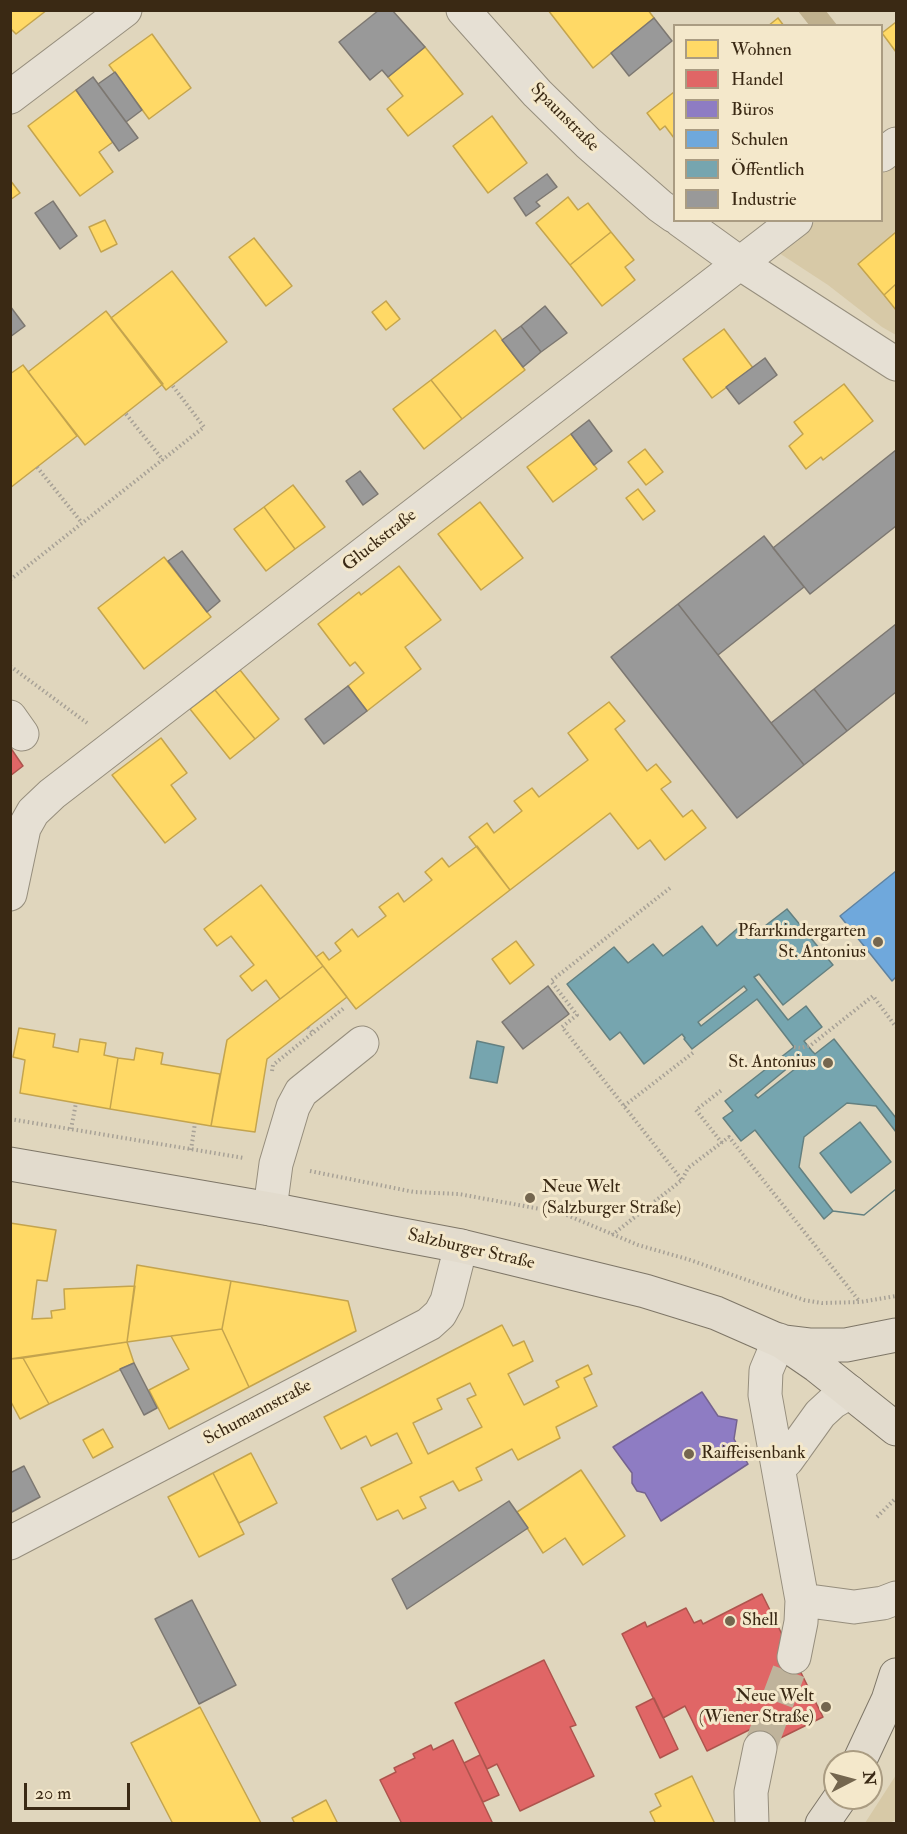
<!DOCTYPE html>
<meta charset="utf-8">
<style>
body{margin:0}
#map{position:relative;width:907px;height:1834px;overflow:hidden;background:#e0d6bd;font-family:"IM FELL Double Pica",serif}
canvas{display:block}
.frame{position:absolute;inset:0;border:12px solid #3a2914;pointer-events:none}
.legend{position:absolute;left:673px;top:24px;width:210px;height:198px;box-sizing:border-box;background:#f4e8cb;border:2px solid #aa9c82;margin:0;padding:8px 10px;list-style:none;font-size:18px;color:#3a2914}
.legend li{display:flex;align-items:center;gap:12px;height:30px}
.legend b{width:30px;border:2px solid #aa9c82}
.north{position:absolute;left:823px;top:1750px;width:60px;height:60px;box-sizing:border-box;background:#f4e8cb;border:2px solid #aa9c82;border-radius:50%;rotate:84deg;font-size:16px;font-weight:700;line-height:24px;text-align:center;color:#3a2914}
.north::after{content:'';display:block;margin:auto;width:21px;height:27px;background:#74664f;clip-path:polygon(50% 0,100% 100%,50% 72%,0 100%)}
.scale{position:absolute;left:24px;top:1783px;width:106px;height:27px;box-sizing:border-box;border:3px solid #3a2914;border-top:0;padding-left:8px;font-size:18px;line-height:21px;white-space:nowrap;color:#3a2914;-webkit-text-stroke:4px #f4e8cb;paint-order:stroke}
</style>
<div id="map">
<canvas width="907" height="1834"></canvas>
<div class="frame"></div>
<ul class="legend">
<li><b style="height:16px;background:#ffd966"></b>Wohnen</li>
<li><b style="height:16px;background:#e06666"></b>Handel</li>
<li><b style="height:16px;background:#8e7cc3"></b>Büros</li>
<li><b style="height:16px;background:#6fa8dc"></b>Schulen</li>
<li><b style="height:16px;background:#76a5af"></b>Öffentlich</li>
<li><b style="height:16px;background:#999"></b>Industrie</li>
</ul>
<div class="north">N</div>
<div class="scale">20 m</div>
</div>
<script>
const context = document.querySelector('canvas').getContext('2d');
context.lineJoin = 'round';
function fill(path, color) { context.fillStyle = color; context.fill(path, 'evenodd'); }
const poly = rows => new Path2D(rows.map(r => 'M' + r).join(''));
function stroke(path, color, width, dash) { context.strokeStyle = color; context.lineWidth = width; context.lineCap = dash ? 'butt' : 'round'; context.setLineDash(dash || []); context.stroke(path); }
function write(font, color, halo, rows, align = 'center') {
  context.font = font + ' "IM FELL Double Pica",serif'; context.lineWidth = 6; context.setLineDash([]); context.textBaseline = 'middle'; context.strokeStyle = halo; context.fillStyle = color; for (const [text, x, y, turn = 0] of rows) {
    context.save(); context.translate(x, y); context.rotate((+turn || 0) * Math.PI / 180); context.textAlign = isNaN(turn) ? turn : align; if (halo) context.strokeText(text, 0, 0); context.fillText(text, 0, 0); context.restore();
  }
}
fill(poly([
 [896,160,896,335,882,327,828,285,776,251,816,221,882,220,882,171],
 [896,1775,896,1820,889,1823,865,1823]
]), '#d7c9a7');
fill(poly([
 [798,11,826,11,837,25,809,25]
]), '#bfb08e');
const homes = poly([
 [10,10,47,10,16,34,10,28,10,10],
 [548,10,648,10,654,18,593,68,548,10],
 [778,18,784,26,768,26,778,18],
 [896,22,896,52,882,33,896,22],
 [152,34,191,88,149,119,109,65,152,34],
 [425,47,463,94,408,136,387,109,403,96,388,77,425,47],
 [76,90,113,142,99,152,113,172,80,196,28,126,76,90],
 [674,92,674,138,665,126,660,130,647,113,674,92],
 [492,116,527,163,488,193,453,146,492,116],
 [10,180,20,193,10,200,10,180],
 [568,197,578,210,588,203,611,232,570,265,536,223,568,197],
 [105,220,117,244,101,252,89,227,105,220],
 [611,232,634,260,625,267,635,280,602,306,570,265,611,232],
 [896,232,896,284,884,295,858,264,896,232],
 [254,238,292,286,266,306,229,257,254,238],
 [172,271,227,342,166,390,111,318,172,271],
 [896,284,896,310,884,295,896,284],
 [386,301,400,319,386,330,372,312,386,301],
 [106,311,163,384,85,445,28,372,106,311],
 [724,329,753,368,712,398,683,359,724,329],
 [495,330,525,370,462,419,431,380,495,330],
 [23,365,77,436,10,488,10,374,23,365],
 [431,380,462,419,424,449,393,409,431,380],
 [844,384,873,421,823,460,821,457,806,469,789,446,803,434,794,422,844,384],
 [571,434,597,469,553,502,527,467,571,434],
 [645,449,663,472,646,485,628,462,645,449],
 [293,485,325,527,295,549,264,507,293,485],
 [638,489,655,511,643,520,626,498,638,489],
 [480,502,523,558,481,590,438,534,480,502],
 [264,507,295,549,266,571,234,529,264,507],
 [164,557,211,617,144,669,98,608,164,557],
 [399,566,441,620,405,647,421,669,367,711,348,686,364,673,355,662,350,666,318,624,359,592,361,595,399,566],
 [240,670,279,719,255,739,215,690,240,670],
 [215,690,255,739,230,759,190,709,215,690],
 [609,702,625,721,615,729,647,771,656,764,671,782,661,789,683,817,692,810,706,828,665,860,650,840,638,849,610,813,510,890,469,837,487,823,494,833,522,811,514,801,532,788,539,797,588,760,568,733,609,702],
 [161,738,187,773,171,785,196,819,165,843,112,775,161,738],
 [477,846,510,890,356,1009,316,957,323,952,329,960,341,951,335,943,352,929,358,937,386,916,379,907,398,893,404,902,432,880,425,872,442,858,449,867,477,846],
 [261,885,323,966,280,999,266,980,252,991,240,976,254,965,231,936,217,946,204,929,261,885],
 [516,941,534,965,510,984,492,959,516,941],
 [323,966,347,997,267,1059,255,1132,211,1126,227,1040,323,966],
 [19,1028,55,1034,53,1047,78,1052,80,1039,106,1043,104,1055,118,1058,110,1109,20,1093,25,1060,13,1057,19,1028],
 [136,1048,163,1053,161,1064,220,1074,211,1126,110,1109,118,1058,134,1060,136,1048],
 [10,1223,56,1230,47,1281,37,1280,32,1319,52,1318,51,1311,65,1309,64,1289,135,1286,127,1342,10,1359,10,1223],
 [137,1265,231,1281,222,1329,127,1342,137,1265],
 [231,1281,348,1301,356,1331,249,1387,222,1329,231,1281],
 [502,1325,513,1346,524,1341,533,1361,508,1374,524,1405,559,1387,556,1381,588,1365,592,1374,584,1378,597,1406,556,1427,560,1438,518,1460,512,1449,476,1468,482,1480,459,1491,453,1481,420,1497,426,1508,403,1519,398,1510,377,1520,361,1488,412,1463,397,1433,371,1446,366,1436,341,1449,324,1417,502,1325],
 [470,1383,476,1395,467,1399,482,1427,428,1454,413,1423,442,1409,437,1399,470,1383],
 [222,1329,249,1387,169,1429,149,1390,189,1369,171,1336,222,1329],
 [127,1342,134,1363,49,1404,23,1358,127,1342],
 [23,1358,49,1404,20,1419,10,1400,10,1359,23,1358],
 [103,1429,113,1447,93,1458,83,1440,103,1429],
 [251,1453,277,1503,239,1523,213,1473,251,1453],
 [581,1470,625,1536,583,1565,565,1538,543,1553,517,1512,581,1470],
 [213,1473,244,1534,199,1557,168,1497,213,1473],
 [200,1707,261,1823,260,1824,173,1824,131,1743,200,1707],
 [692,1776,715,1824,656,1824,650,1812,661,1806,655,1794,692,1776],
 [326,1800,338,1824,295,1824,292,1818,326,1800]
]);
fill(homes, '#ffd966');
stroke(homes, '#c4a44d', 1.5);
const shops = poly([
 [10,747,23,766,10,776,10,747],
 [762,1594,823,1717,760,1748,751,1729,707,1751,685,1706,663,1718,622,1634,645,1622,647,1627,686,1608,694,1623,701,1620,703,1624,762,1594],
 [544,1660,576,1725,570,1727,594,1776,520,1811,497,1764,487,1769,455,1703,544,1660],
 [654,1698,678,1749,660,1758,636,1707,654,1698],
 [453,1740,493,1824,402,1824,380,1780,396,1772,394,1768,415,1758,413,1754,431,1745,433,1750,453,1740],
 [480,1755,499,1795,483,1802,464,1763,480,1755]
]);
fill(shops, '#e06666');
stroke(shops, '#ae544d', 1.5);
const offices = poly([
 [702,1392,718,1416,737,1420,734,1439,748,1464,661,1521,645,1493,637,1491,632,1483,632,1473,613,1447,702,1392]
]);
fill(offices, '#8e7cc3');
stroke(offices, '#75638e', 1.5);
const schools = poly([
 [896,871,896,977,892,981,840,916,896,871]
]);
fill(schools, '#6fa8dc');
stroke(schools, '#5f82a0', 1.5);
const public = poly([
 [787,909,833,965,783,1005,759,974,754,977,788,1020,806,1006,822,1027,804,1041,812,1051,815,1054,834,1039,896,1118,896,1189,864,1215,833,1211,824,1219,755,1130,741,1141,723,1118,733,1111,725,1101,794,1047,757,999,692,1049,684,1039,685,1038,682,1034,644,1064,620,1032,610,1040,567,984,614,947,628,963,653,944,663,956,702,926,717,946,738,928,748,939,787,909],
 [744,986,747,990,701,1026,698,1022,744,986],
 [801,1057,805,1061,758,1098,755,1095,801,1057],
 [477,1041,504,1047,497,1083,470,1078,477,1041],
 [847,1103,876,1106,896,1132,896,1189,864,1215,833,1211,799,1167,804,1137,847,1103],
 [860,1122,891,1162,851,1193,820,1153,860,1122]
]);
fill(public, '#76a5af');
stroke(public, '#648080', 1.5);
const industry = poly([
 [379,10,392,10,425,47,388,77,382,70,370,80,339,42,379,10],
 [654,18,672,41,629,76,611,53,654,18],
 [115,72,142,110,126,122,98,84,115,72],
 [93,77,138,138,119,151,76,90,93,77],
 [547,174,557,187,536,202,540,206,526,216,514,198,547,174],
 [53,201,77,236,60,249,35,213,53,201],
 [10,306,25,326,10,337,10,306],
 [545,306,567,333,541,352,521,326,545,306],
 [521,326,541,352,523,367,502,340,521,326],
 [765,358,777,375,739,404,726,387,765,358],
 [589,420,612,451,594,465,571,434,589,420],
 [896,450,896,526,810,594,773,548,896,450],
 [360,471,378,494,363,505,346,481,360,471],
 [764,536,804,587,718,655,678,604,764,536],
 [182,551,220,601,207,612,168,561,182,551],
 [678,604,804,765,737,818,611,657,678,604],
 [896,624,896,692,847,731,814,689,896,624],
 [348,686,367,711,324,744,305,719,348,686],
 [814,689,847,731,804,765,771,723,814,689],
 [548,986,569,1014,523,1049,502,1022,548,986],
 [134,1363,157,1408,144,1415,120,1369,134,1363],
 [24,1466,40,1497,10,1513,10,1473,24,1466],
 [509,1501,528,1528,407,1609,392,1579,509,1501],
 [192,1600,236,1685,199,1704,155,1619,192,1600]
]);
fill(industry, '#999');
stroke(industry, '#7c7771', 1.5);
stroke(poly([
 [760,1748,794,1657]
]), '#bfb39b', 33, [33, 16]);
const minor = poly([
 [463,10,537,93,588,143,660,206,674,216],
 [10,97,125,10],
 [882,155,896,144],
 [680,220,741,264,896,364],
 [10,717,22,734],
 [10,894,24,828,33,812,52,794,796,220],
 [270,1209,276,1164,293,1107,301,1092,362,1043],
 [779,1340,766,1371,765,1395,802,1600,801,1622,794,1657],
 [779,1468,787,1460,820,1414,833,1402,850,1392],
 [10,1543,429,1324,440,1314,447,1301,461,1246],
 [802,1600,854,1607,883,1603,896,1598],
 [752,1824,751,1792,760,1748]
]);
const major = poly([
 [10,1164,270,1209,387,1232,461,1246,645,1291,716,1313,782,1342,817,1366,896,1429],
 [784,1342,809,1345,846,1345,896,1335],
 [859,1762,888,1700,896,1675],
 [822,1824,840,1798]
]);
stroke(minor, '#968e7d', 35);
stroke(major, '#7e7667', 35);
stroke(poly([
 [126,414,163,460],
 [37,467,82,523],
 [10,580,204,427,172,385],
 [10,666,87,723],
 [670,888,551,981,577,1015,562,1027,682,1180],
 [308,1027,313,1033],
 [794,1047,801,1048,811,1045,873,996,896,1027],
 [272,1071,273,1065,344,1008],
 [624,1106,694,1052],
 [10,1119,244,1158],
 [71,1129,76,1103],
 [722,1143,696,1110,723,1089],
 [191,1150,195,1123],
 [310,1171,414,1192,459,1194,562,1213,638,1245,687,1259,804,1300,822,1303,860,1302,896,1296],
 [612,1235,682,1180,688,1168,729,1137,860,1302],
 [877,1517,895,1499]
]), '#a7a196', 4, [1.5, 3]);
stroke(minor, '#e6e0d4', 33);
stroke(major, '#e2dbcd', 33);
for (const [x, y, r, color] of [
 [878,942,6,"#74664f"],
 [828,1063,6,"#74664f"],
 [530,1198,6,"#74664f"],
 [689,1454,6,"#74664f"],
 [730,1621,6,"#74664f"],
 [826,1707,6,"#74664f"]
]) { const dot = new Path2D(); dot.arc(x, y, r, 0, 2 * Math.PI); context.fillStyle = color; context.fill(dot); stroke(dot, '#f4e8cb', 2); }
write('18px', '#3a2914', '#f4e8cb', [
 ["Spaunstraße",564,118,45],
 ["Gluckstraße",380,541,-38],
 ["Salzburger Straße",471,1250,13],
 ["Schumannstraße",258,1413,-28]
]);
write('18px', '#3a2914', '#f4e8cb', [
 ["Pfarrkindergarten",866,932],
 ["St. Antonius",866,953],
 ["St. Antonius",816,1063],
 ["Neue Welt",542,1188,"left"],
 ["(Salzburger Straße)",542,1209,"left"],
 ["Raiffeisenbank",701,1454,"left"],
 ["Shell",742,1621,"left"],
 ["Neue Welt",814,1697],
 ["(Wiener Straße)",814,1718]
], 'right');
</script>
